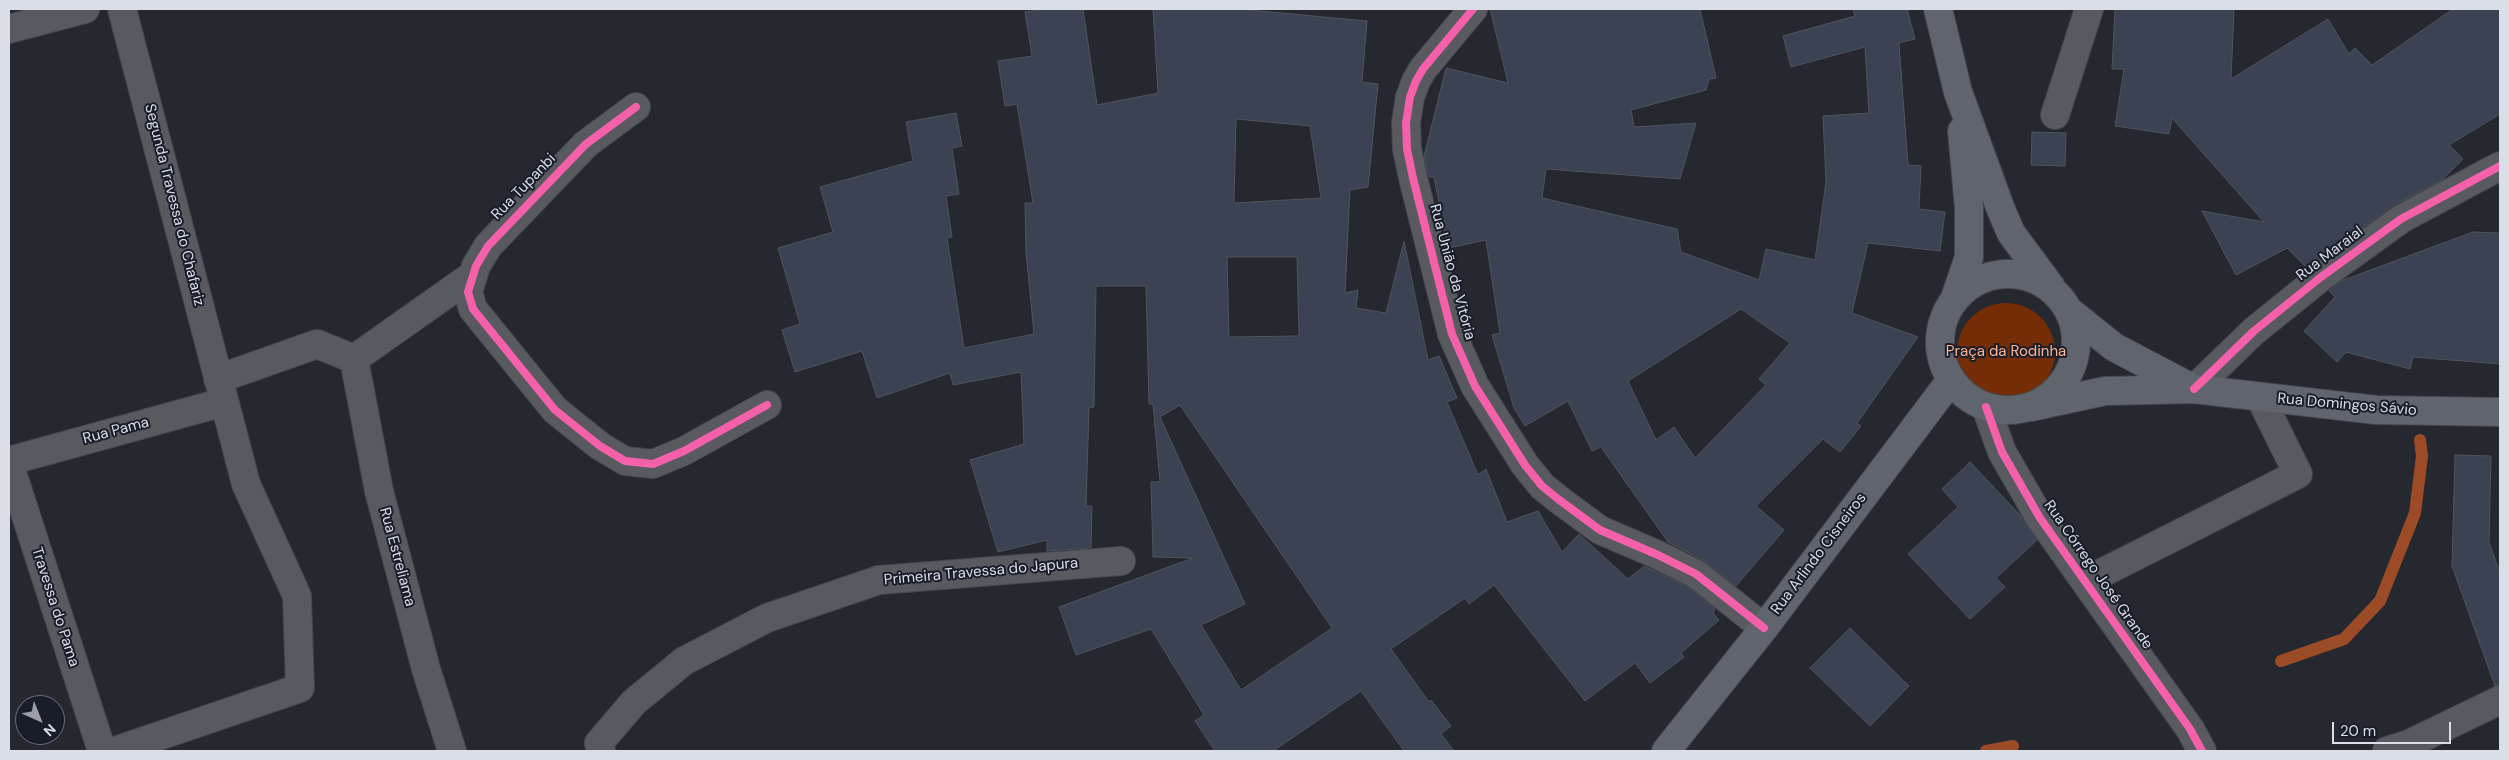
<!DOCTYPE html>
<meta charset="utf-8">
<style>
body{margin:0}
#map{position:relative;width:2509px;height:760px;overflow:hidden;background:#25282f;font-family:"DM Sans",sans-serif}
canvas{display:block}
.frame{position:absolute;inset:0;border:10px solid #dadee7;pointer-events:none}
.north{position:absolute;left:15px;top:695px;width:50px;height:50px;box-sizing:border-box;background:#181d29;border:1px solid #666a75;border-radius:50%;rotate:136deg;font-size:14px;font-weight:700;line-height:20px;text-align:center;color:#dadee7}
.north::after{content:'';display:block;margin:auto;width:18px;height:22px;background:#9b9ea7;clip-path:polygon(50% 0,100% 100%,50% 72%,0 100%)}
.scale{position:absolute;left:2332px;top:722px;width:119px;height:22px;box-sizing:border-box;border:2px solid #dadee7;border-top:0;padding-left:6px;font-size:15px;line-height:18px;white-space:nowrap;color:#dadee7;-webkit-text-stroke:4px #181d29;paint-order:stroke}
</style>
<div id="map">
<canvas width="2509" height="760"></canvas>
<div class="frame"></div>
<div class="north">N</div>
<div class="scale">20 m</div>
</div>
<script>
const context = document.querySelector('canvas').getContext('2d');
context.lineJoin = 'round';
function fill(path, color) { context.fillStyle = color; context.fill(path, 'evenodd'); }
const poly = rows => new Path2D(rows.map(r => 'M' + r).join(''));
function stroke(path, color, width, dash) { context.strokeStyle = color; context.lineWidth = width; context.lineCap = dash ? 'butt' : 'round'; context.setLineDash(dash || []); context.stroke(path); }
function write(font, color, halo, rows, align = 'center') {
  context.font = font + ' "DM Sans",sans-serif'; context.lineWidth = 4; context.setLineDash([]); context.textBaseline = 'middle'; context.strokeStyle = halo; context.fillStyle = color; for (const [text, x, y, turn = 0] of rows) {
    context.save(); context.translate(x, y); context.rotate((+turn || 0) * Math.PI / 180); context.textAlign = isNaN(turn) ? turn : align; if (halo) context.strokeText(text, 0, 0); context.fillText(text, 0, 0); context.restore();
  }
}
fill(poly([
 '1957 352a49 49 0 1 1 98 0a49 49 0 1 1-98 0Z'
]), '#752d06');
stroke(poly([
 [2281,661,2344,639,2380,601,2415,513,2422,456,2420,440],
 [1986,751,2013,746]
]), '#9c4b27', 12);
const building = poly([
 [1046,9,1083,9,1097,105,1158,93,1153,9,1239,9,1367,21,1362,82,1378,84,1368,187,1350,190,1345,293,1358,290,1356,308,1386,313,1404,241,1428,360,1439,356,1457,398,1447,402,1478,475,1486,469,1507,522,1538,511,1562,552,1579,534,1628,579,1644,566,1688,587,1715,609,1713,613,1719,620,1681,653,1684,657,1650,683,1635,663,1585,701,1494,585,1469,604,1465,598,1391,649,1429,702,1431,700,1451,726,1441,734,1454,751,1404,751,1361,691,1273,751,1215,751,1195,721,1204,715,1151,629,1076,655,1059,607,1193,558,1153,557,1151,482,1160,482,1153,404,1149,404,1146,286,1096,286,1094,407,1089,408,1086,506,1092,506,1091,548,1047,551,1047,540,998,552,970,460,1024,444,1021,372,953,385,950,373,877,398,862,351,795,372,782,330,800,324,778,248,833,232,820,187,913,161,906,122,956,113,962,146,952,148,959,194,946,196,952,237,947,238,964,348,1034,334,1026,252,1025,203,1033,203,1017,104,1005,106,998,61,1032,56,1025,12,1046,9],
 [1236,119,1310,126,1321,198,1234,203,1236,119],
 [1227,257,1297,257,1299,336,1229,337,1227,257],
 [1180,405,1332,628,1241,690,1201,625,1245,604,1160,417,1180,405],
 [1490,9,1700,9,1716,78,1709,79,1706,90,1631,110,1634,127,1696,123,1680,179,1546,169,1542,198,1677,229,1681,252,1759,280,1766,249,1815,260,1826,182,1823,116,1869,113,1865,47,1791,67,1783,36,1855,16,1853,9,1907,9,1915,39,1899,43,1908,165,1921,166,1919,209,1945,212,1940,251,1868,243,1852,313,1918,337,1857,423,1861,426,1840,452,1823,439,1756,506,1784,530,1736,586,1703,560,1668,542,1601,447,1592,451,1568,401,1525,426,1514,408,1492,335,1500,333,1486,240,1448,248,1434,177,1429,177,1424,156,1446,68,1508,83,1490,9],
 [1741,309,1790,343,1759,379,1766,385,1695,458,1674,427,1656,440,1628,381,1741,309],
 [2115,9,2234,9,2231,79,2328,19,2349,54,2355,48,2372,65,2453,9,2500,9,2500,114,2449,145,2463,159,2442,180,2392,206,2307,268,2287,248,2236,275,2202,211,2264,222,2172,118,2169,134,2115,126,2124,69,2112,69,2115,9],
 [2032,132,2066,133,2065,166,2031,165,2032,132],
 [2473,232,2500,233,2500,364,2413,357,2410,369,2346,352,2337,362,2304,331,2335,297,2329,291,2341,281,2473,232],
 [2455,455,2491,456,2489,542,2500,573,2500,685,2495,686,2452,566,2455,455],
 [1970,462,2021,516,2037,540,1996,578,2005,587,1970,619,1908,554,1958,507,1942,489,1970,462],
 [1850,628,1909,686,1870,726,1810,668,1850,628]
]);
fill(building, '#3b4253');
stroke(building, '#505359', 1);
const minor = poly([
 [1473,9,1423,69,1416,81,1410,97,1406,123,1407,149,1413,178,1452,334,1475,386,1525,465,1542,486,1558,499,1600,530,1658,555,1696,574,1764,628],
 [9,29,85,9],
 [636,107,586,144,488,246,476,266,468,292,473,309,555,410,600,446,625,461,653,464,684,451,767,405],
 [2055,115,2089,9],
 [354,359,379,491,426,669,452,751],
 [218,379,317,344,354,359,473,275],
 [2194,389,2254,331,2321,277,2401,219,2500,166],
 [1986,407,2002,452,2040,518,2190,729,2202,751],
 [9,461,224,402],
 [9,463,102,751],
 [2086,581,2298,474,2260,397],
 [115,751,300,688,297,596,246,484,122,9],
 [601,751,599,743,634,702,684,661,767,618,879,580,1121,561],
 [2387,751,2409,744,2500,700]
]);
const major = poly([
 [1938,9,1958,92,2000,207,2011,233,2051,287],
 '1940 342a68 68 0 1 1 136 0a68 68 0 1 1-136 0Z',
 [1954,301,1969,257,1969,208,1962,131],
 [2069,311,2114,347,2188,386],
 [2031,407,2105,391,2194,389,2376,410,2500,412],
 [1666,751,1764,628,1951,380]
]);
stroke(minor, '#43464d', 30);
stroke(major, '#43464d', 30);
stroke(minor, '#585a5f', 28);
stroke(major, '#60646c', 28);
stroke(poly([
 [1473,9,1423,69,1416,81,1410,97,1406,123,1407,149,1413,178,1452,334,1475,386,1525,465,1542,486,1558,499,1600,530,1658,555,1696,574,1764,628],
 [636,107,586,144,488,246,476,266,468,292,473,309,555,410,600,446,625,461,653,464,684,451,767,405],
 [2194,389,2254,331,2321,277,2401,219,2500,166],
 [1986,407,2002,452,2040,518,2190,729,2202,751]
]), '#f560ab', 8);
write('15px', '#dadee7', '#181d29', [
 ["Rua Tupanbi",524,187,-46],
 ["Segunda Travessa do Chafariz",174,205,76],
 ["Rua Maraial",2330,254,-37],
 ["Rua União da Vitória",1452,272,75],
 ["Rua Domingos Sávio",2347,405,5],
 ["Rua Pama",116,431,-15],
 ["Rua Arlindo Cisneiros",1819,554,-53],
 ["Rua Estreliama",397,557,75],
 ["Primeira Travessa do Japura",981,572,-5],
 ["Rua Córrego José Grande",2098,575,55],
 ["Travessa do Pama",55,607,72]
]);
write('15px', '#fdb495', '#181d29', [
 ["Praça da Rodinha",2006,352]
]);
</script>
